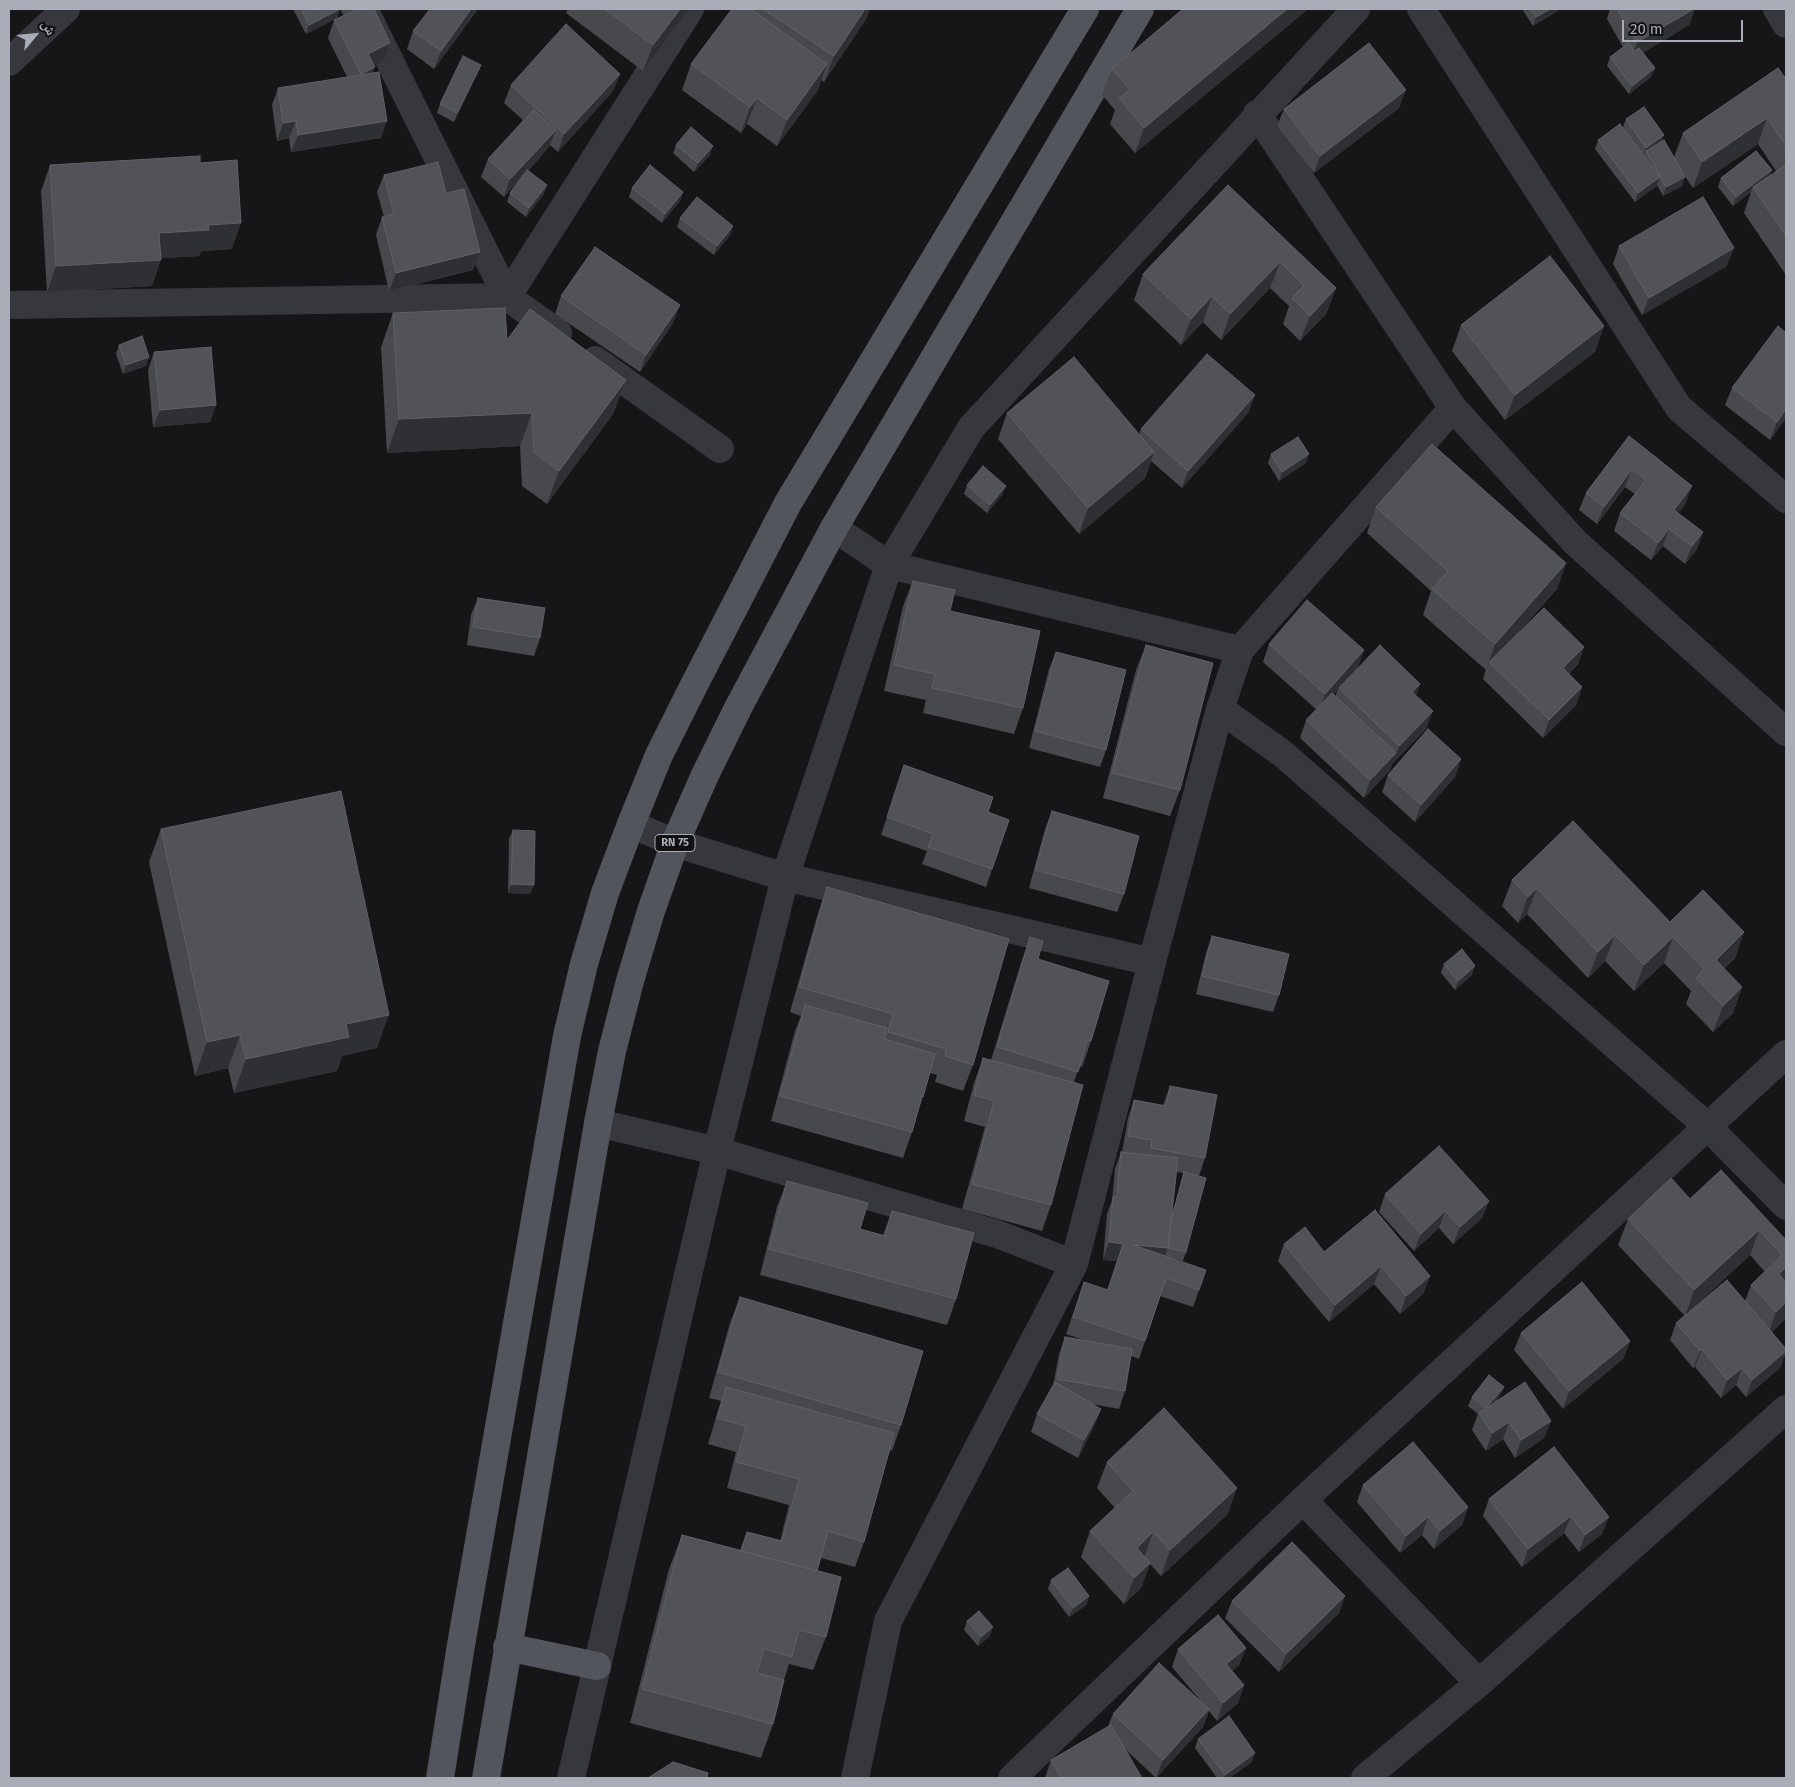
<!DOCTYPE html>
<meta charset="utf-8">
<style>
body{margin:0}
#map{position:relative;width:1795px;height:1787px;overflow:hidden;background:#161618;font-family:"Fira Sans","Noto Naskh Arabic",sans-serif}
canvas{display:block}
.frame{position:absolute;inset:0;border:10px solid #a8adb8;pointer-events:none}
.north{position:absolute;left:10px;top:10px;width:50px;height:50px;-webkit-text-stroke:4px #111113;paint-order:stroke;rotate:62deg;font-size:14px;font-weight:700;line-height:20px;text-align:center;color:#a8adb8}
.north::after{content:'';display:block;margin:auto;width:18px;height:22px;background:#a8adb8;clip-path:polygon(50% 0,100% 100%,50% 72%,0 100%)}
.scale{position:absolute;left:1622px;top:20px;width:121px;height:22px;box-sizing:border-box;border:2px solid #a8adb8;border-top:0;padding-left:6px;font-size:15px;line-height:18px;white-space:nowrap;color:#a8adb8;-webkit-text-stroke:4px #111113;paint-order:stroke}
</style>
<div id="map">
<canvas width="1795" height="1787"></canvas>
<div class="frame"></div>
<div class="north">ش</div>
<div class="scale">20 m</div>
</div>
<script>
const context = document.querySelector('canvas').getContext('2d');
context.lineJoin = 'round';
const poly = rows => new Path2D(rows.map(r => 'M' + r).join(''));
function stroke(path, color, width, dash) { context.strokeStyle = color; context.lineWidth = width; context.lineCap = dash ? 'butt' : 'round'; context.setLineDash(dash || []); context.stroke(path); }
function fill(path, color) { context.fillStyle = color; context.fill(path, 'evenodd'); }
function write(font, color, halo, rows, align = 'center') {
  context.font = font + ' "Fira Sans",sans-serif'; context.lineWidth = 5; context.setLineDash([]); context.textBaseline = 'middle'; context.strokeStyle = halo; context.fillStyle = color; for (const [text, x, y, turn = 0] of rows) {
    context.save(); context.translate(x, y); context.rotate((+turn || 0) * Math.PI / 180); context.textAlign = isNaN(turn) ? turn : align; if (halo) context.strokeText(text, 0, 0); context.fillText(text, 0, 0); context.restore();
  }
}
stroke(poly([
 [364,9,507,297,558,333],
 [1421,9,1679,408,1786,499],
 [1777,9,1786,24],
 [9,62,66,9],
 [1257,114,1453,408,1575,542,1786,732],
 [9,305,507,297,690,9],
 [595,360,720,449],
 [834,528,889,565,1240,650],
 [1220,709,1283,754,1707,1126,1786,1206],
 [631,824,675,843,785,877,1152,962],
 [598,1123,717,1151,997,1234,1074,1264],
 [1303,1500,1479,1683],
 [571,1778,717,1151,785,877,889,565,971,428,1356,9],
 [855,1778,888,1621,1074,1264,1152,962,1220,709,1240,650,1453,408],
 [1012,1778,1303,1500,1786,1054],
 [1365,1778,1479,1683,1786,1409]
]), '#37383d', 28);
stroke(poly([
 [507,1647,597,1666],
 [440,1778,461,1645,567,1036,584,964,605,893,631,824,659,755,692,689,788,503,1085,9],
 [486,1778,598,1123,612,1051,630,981,651,911,675,843,705,775,738,708,834,528,1140,9]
]), '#53555c', 28);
fill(poly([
 [293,9,340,9,337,18,306,34],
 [340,9,374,9,384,60,374,65,373,73,381,138,291,152,289,138,277,141,272,105,278,88,347,77,328,38,334,20,344,16],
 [568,9,689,9,643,71,566,13],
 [732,9,870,9,866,19,824,82,821,80,818,90,777,146,747,124,741,133,682,90,691,64],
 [1183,9,1308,9,1135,153,1110,124,1115,110,1102,95,1112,69],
 [1522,9,1559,9,1559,10,1533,26],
 [1610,9,1695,9,1689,25,1643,53,1655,68,1651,77,1629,94,1607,66,1610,57,1623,47,1607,19],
 [477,10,434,69,407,49,413,31],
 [481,65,477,74,454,122,437,113,440,104],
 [620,74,613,91,558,152,550,145,549,147,528,171,544,194,526,217,507,202,510,193,520,179,504,197,481,177,488,159,523,120,504,103,511,85],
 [1786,79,1786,275,1744,213,1751,192,1733,206,1718,187,1721,178,1770,176,1776,171,1758,144,1693,188,1682,172,1682,186,1663,196,1657,185,1635,202,1595,149,1598,140,1623,127,1626,119,1664,135,1661,142,1674,157,1683,133],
 [1399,108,1314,173,1277,126,1284,109],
 [676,145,710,155,694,172,673,153],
 [200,163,232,249,201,251,199,256,161,258,152,286,47,292,41,191,50,165],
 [384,175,446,193,480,252,473,270,389,291,376,235,382,217,384,217,377,192],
 [1228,185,1336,288,1326,314,1300,341,1283,324,1289,306,1270,288,1221,340,1203,322,1181,345,1134,300,1143,274],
 [632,188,683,192,680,201,662,223,629,197],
 [680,218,733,226,730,235,714,255,677,227],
 [1619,246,1727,266,1642,315,1613,264],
 [561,296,680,305,673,323,640,372,555,314],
 [393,313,507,340,626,380,613,414,547,504,522,486,520,446,387,453,381,347],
 [1461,325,1604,326,1595,352,1505,420,1452,351],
 [119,345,149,357,146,366,123,374,116,354],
 [154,352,216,405,210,422,153,427,148,370],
 [1732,388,1786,418,1770,440,1725,405],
 [1255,395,1248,413,1182,488,1151,461,1145,478,1079,534,998,439,1007,413,1139,434,1141,429],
 [1629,436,1686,503,1678,513,1703,532,1697,549,1685,564,1663,546,1651,560,1614,531,1620,513,1635,494,1625,487,1597,524,1579,510,1586,493],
 [1271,454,1306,463,1279,481,1268,463],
 [967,485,1002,495,987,513,964,494],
 [1376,507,1566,563,1557,589,1518,633,1584,647,1578,664,1569,674,1582,687,1576,705,1543,738,1483,679,1486,669,1486,670,1423,615,1431,591,1367,533],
 [913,581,950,611,1023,708,1014,734,923,713,926,700,884,691,903,606],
 [478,598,540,638,534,656,467,645,471,615],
 [1269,644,1358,667,1346,680,1416,696,1426,729,1392,764,1390,770,1364,798,1300,738,1306,720,1317,710,1263,662],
 [1338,689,1335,697,1333,695],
 [1146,645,1180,790,1170,816,1103,798,1136,670],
 [1056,652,1106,750,1100,767,1029,748,1049,669],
 [1461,759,1455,777,1415,822,1382,792,1388,775],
 [904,765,988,812,1009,820,986,887,922,864,927,851,881,835],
 [1052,811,1124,894,1117,912,1029,888,1045,829],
 [161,829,377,1048,342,1056,337,1071,234,1093,228,1068,195,1076,149,862],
 [513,830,530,894,508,893,509,839],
 [1512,880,1670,922,1744,932,1735,958,1724,969,1742,987,1733,1013,1713,1032,1686,1004,1691,991,1664,963,1634,991,1605,961,1588,978,1527,914,1518,923,1502,906],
 [827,887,973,1065,963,1091,935,1082,937,1075,930,1073,912,1132,903,1158,771,1121,795,1031,801,1016,790,1012,818,913],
 [1212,936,1279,995,1273,1012,1196,994,1206,953],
 [1030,937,1038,959,1091,1041,1082,1067,1079,1066,1074,1082,1051,1205,1042,1231,962,1209,985,1127,964,1121,974,1083,983,1058,991,1060,1021,963],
 [1444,964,1472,975,1455,990,1441,973],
 [1170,1086,1205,1158,1199,1176,1186,1252,1183,1261,1169,1257,1199,1290,1193,1307,1160,1296,1139,1359,1131,1356,1125,1391,1119,1409,1092,1404,1101,1409,1094,1426,1078,1458,1031,1432,1037,1414,1053,1386,1059,1354,1065,1337,1084,1340,1066,1334,1084,1282,1107,1290,1117,1261,1103,1260,1107,1214,1112,1200,1115,1169,1121,1152,1122,1152,1128,1118,1134,1100,1163,1105],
 [1176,1172,1184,1173,1172,1215],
 [787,1181,860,1229,883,1235,892,1211,956,1299,947,1325,760,1275,777,1207],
 [1385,1194,1489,1201,1482,1218,1453,1244,1439,1228,1414,1251,1379,1212],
 [1690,1199,1786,1240,1786,1318,1772,1332,1786,1349,1786,1352,1780,1368,1746,1397,1736,1385,1721,1398,1695,1367,1693,1368,1670,1340,1676,1323,1685,1316,1618,1245,1628,1219],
 [1750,1255,1765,1272,1751,1285,1745,1301,1687,1314],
 [1284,1244,1324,1252,1430,1276,1423,1294,1400,1314,1374,1284,1329,1322,1278,1261],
 [740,1297,901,1425,892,1451,890,1450,864,1542,855,1567,821,1558,817,1571,826,1637,813,1670,789,1664,784,1680,773,1724,761,1758,630,1723,669,1569,682,1535,740,1550,747,1532,780,1541,789,1505,727,1488,736,1452,708,1444,721,1401,709,1398,730,1323],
 [1521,1333,1630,1341,1623,1359,1563,1409,1514,1350],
 [1504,1387,1500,1395,1496,1401,1551,1421,1544,1438,1515,1458,1503,1439,1486,1451,1472,1430,1478,1414,1468,1406,1472,1397],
 [1554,1447,1602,1534,1579,1552,1564,1533,1522,1567,1483,1516,1489,1499],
 [1107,1462,1228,1514,1161,1576,1150,1564,1141,1588,1124,1604,1081,1557,1090,1531,1115,1508,1097,1488],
 [1363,1485,1468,1507,1462,1525,1434,1549,1422,1535,1400,1553,1357,1502],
 [1051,1580,1089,1596,1086,1605,1069,1617,1048,1589],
 [1345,1596,1339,1613,1279,1672,1225,1618,1232,1601],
 [967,1621,990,1636,978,1646,964,1630],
 [1246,1648,1239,1665,1232,1671,1244,1685,1238,1703,1217,1721,1209,1711,1203,1727,1156,1778,1125,1749,1142,1778,1045,1778,1051,1760,1108,1726,1113,1714,1200,1700,1172,1667,1178,1649],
 [1198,1739,1252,1762,1229,1778,1217,1778,1195,1748]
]), '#47494d');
fill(poly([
 [340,9,337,18,306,34,309,25],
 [471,9,477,9,434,69,441,51],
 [680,9,689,9,643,71,653,45],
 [865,9,870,9,866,19,824,82,834,56],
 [1287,9,1308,9,1135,153,1144,128],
 [1550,9,1559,9,1559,10,1533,26,1536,17],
 [1694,9,1695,9,1689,25,1631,60,1637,42],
 [390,43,384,60,362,71,368,54],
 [827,64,818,90,777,146,787,120],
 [481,65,477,74,454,122,457,113],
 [375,67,369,84,361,74],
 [1655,68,1651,77,1629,94,1632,86],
 [620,74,613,91,558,152,564,134],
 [1406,90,1399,108,1314,173,1320,156],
 [757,98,747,124,741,133,750,107],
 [1767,118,1758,144,1693,188,1702,162],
 [296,121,289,138,277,141,283,123],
 [387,121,381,138,291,152,298,135],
 [556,130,549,147,504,197,510,179],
 [1664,135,1660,144,1646,151,1643,157,1646,148],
 [713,146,710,155,694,172,698,163],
 [1772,170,1769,179,1753,187,1751,192,1733,206,1736,197],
 [1660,177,1657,186,1635,202,1638,193],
 [1685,177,1682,186,1663,196,1666,187],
 [547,185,544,194,526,217,529,208],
 [683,192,680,201,662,223,665,214],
 [241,223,232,249,201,251,199,256,150,259,159,233,208,225],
 [733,226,730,235,714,255,717,246],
 [1734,248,1727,266,1642,315,1649,298],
 [480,252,473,270,389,291,396,273],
 [161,260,152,286,47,292,56,266],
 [1280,262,1270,288,1221,340,1230,314],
 [1336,288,1326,314,1300,341,1310,316],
 [1212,296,1203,322,1181,345,1191,319],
 [680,305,673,323,640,372,646,355],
 [1604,326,1595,352,1505,420,1515,395],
 [149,357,146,366,123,374,126,365],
 [626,380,613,414,547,504,559,471],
 [1255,395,1248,413,1182,488,1188,471],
 [216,405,210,422,153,427,160,410],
 [1786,409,1786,418,1770,440,1777,422],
 [532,413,520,446,387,453,399,419],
 [1154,452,1145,478,1079,534,1088,508],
 [1309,454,1306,463,1279,481,1282,472],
 [1632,469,1625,487,1597,524,1604,507],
 [1006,486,1002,495,987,513,990,505],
 [1692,486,1686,503,1667,527,1674,510],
 [1669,529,1663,546,1651,560,1658,543],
 [1703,532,1697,549,1685,564,1692,546],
 [1566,563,1557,589,1491,664,1489,662,1486,670,1495,644],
 [1584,647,1578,664,1557,686,1563,668],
 [1364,650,1358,667,1319,711,1325,694],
 [1420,684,1414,702,1412,692],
 [1582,687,1576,705,1543,738,1549,720],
 [1433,711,1426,729,1392,764,1399,746],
 [1396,753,1390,770,1364,798,1370,780],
 [1461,759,1455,777,1415,822,1421,805],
 [511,884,534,885,530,894,508,893],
 [1537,888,1527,914,1518,923,1528,897],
 [1744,932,1735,958,1706,986,1716,960],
 [1615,935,1605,961,1588,978,1598,952],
 [1673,937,1664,963,1634,991,1644,965],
 [1475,966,1472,975,1455,990,1458,981],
 [1742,987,1733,1013,1713,1032,1723,1006],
 [389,1015,377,1048,342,1056,337,1071,234,1093,246,1059,346,1024],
 [240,1035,228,1068,195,1076,207,1042],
 [1489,1201,1482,1218,1453,1244,1460,1227],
 [1445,1211,1439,1228,1414,1251,1421,1234],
 [1759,1230,1750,1255,1685,1316,1694,1290],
 [1109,1242,1123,1244,1117,1261,1103,1260],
 [1133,1245,1168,1248,1162,1265],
 [1381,1266,1374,1284,1329,1322,1335,1305],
 [1786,1267,1786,1284,1779,1274],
 [1430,1276,1423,1294,1400,1314,1406,1296],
 [1786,1302,1786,1318,1767,1337,1776,1312],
 [1630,1341,1623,1359,1563,1409,1569,1391],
 [1702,1349,1695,1367,1693,1368,1700,1351],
 [1786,1351,1780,1368,1746,1397,1752,1380],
 [1742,1368,1736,1385,1721,1398,1727,1380],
 [1504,1387,1500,1395,1483,1417,1486,1408],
 [1101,1409,1094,1426,1078,1458,1084,1440],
 [1551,1421,1544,1438,1515,1458,1521,1440],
 [1509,1422,1503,1439,1486,1451,1492,1433],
 [1237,1488,1228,1514,1161,1576,1170,1550],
 [1468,1507,1462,1525,1434,1549,1440,1531],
 [1571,1516,1564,1533,1522,1567,1528,1549],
 [1428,1517,1422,1535,1400,1553,1406,1536],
 [1609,1517,1602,1534,1579,1552,1585,1535],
 [1153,1532,1144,1558,1128,1574,1137,1548],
 [1150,1563,1141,1588,1124,1604,1134,1578],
 [1089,1596,1086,1605,1069,1617,1073,1608],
 [1345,1596,1339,1613,1279,1672,1286,1654],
 [993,1627,990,1636,978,1646,981,1637],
 [1246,1648,1239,1665,1219,1681,1226,1664],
 [1244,1685,1238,1703,1217,1721,1223,1703],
 [1209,1709,1203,1727,1156,1778,1163,1760],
 [1255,1753,1252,1762,1229,1778,1223,1778,1225,1775]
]), '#2f3033');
const building = poly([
 [301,9,340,9,309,25,301,9],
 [356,9,374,9,390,43,368,54,375,67,361,74,334,20,356,10,356,9],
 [430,9,471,9,441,51,413,31,430,9],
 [605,9,680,9,653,45,605,9],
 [732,9,751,9,827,64,787,120,757,98,750,107,691,64,732,9],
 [763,9,865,9,834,56,763,9],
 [1183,9,1287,9,1144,128,1119,98,1130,90,1112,69,1183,9],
 [1531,9,1550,9,1536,17,1531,9],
 [1617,9,1694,9,1637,42,1617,9],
 [566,24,620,74,564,134,511,85,566,24],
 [1369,43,1406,90,1320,156,1284,109,1369,43],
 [1629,43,1634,51,1639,48,1655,68,1632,86,1610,57,1629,43],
 [463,56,481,65,457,113,440,104,463,56],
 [1778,68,1786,79,1786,146,1767,118,1702,162,1683,133,1778,68],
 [379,72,387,121,298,135,296,121,283,123,278,88,379,72],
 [1644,107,1664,135,1646,148,1626,119,1644,107],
 [534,110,556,130,510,179,488,159,534,110],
 [1620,124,1660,177,1638,193,1598,140,1620,124],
 [691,127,713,146,698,163,676,145,691,127],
 [1664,140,1685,177,1666,187,1646,151,1664,140],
 [1756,151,1772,170,1736,197,1721,178,1756,151],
 [200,156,200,163,237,160,241,223,208,225,209,230,159,233,161,260,56,266,50,165,200,156],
 [438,162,446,193,464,189,480,252,396,273,382,217,394,214,384,175,438,162],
 [650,165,683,192,665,214,632,188,650,165],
 [1786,165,1786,236,1753,187,1786,165],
 [527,170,547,185,529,208,510,193,527,170],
 [1228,185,1336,288,1310,316,1292,298,1304,286,1280,262,1230,314,1212,296,1191,319,1143,274,1228,185],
 [697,197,733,226,717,246,680,218,697,197],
 [1703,197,1734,248,1649,298,1619,246,1703,197],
 [595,247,680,305,646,355,561,296,595,247],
 [1550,256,1604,326,1515,395,1461,325,1550,256],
 [505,308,507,340,530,309,626,380,559,471,534,452,532,413,399,419,393,313,505,308],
 [1778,326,1786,333,1786,409,1777,422,1732,388,1778,326],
 [142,336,149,357,126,365,119,345,142,336],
 [211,347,216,405,160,410,154,352,211,347],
 [1207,354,1255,395,1188,471,1141,429,1207,354],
 [1074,357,1154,452,1088,508,1007,413,1074,357],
 [1629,436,1692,486,1674,510,1703,532,1692,546,1669,529,1658,543,1620,513,1646,480,1632,469,1604,507,1586,493,1629,436],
 [1298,437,1309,454,1282,472,1271,454,1298,437],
 [1432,444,1566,563,1495,644,1432,589,1448,571,1376,507,1432,444],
 [983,466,1006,486,990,505,967,485,983,466],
 [913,581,955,590,950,611,1040,631,1023,708,932,688,935,674,894,665,913,581],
 [478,598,545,608,540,638,473,627,478,598],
 [1307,600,1364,650,1325,694,1269,644,1307,600],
 [1544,608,1584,647,1563,668,1582,687,1549,720,1489,662,1544,608],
 [1146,645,1213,663,1180,790,1112,773,1146,645],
 [1380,645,1420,684,1412,692,1433,711,1399,746,1339,688,1380,645],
 [1056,652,1126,670,1106,750,1035,731,1056,652],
 [1332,693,1396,753,1370,780,1306,720,1332,693],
 [1428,729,1461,759,1421,805,1388,775,1428,729],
 [904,765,993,797,988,812,1009,820,992,869,928,847,933,834,887,817,904,765],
 [341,791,389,1015,346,1024,349,1037,246,1059,240,1035,207,1042,161,829,341,791],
 [1052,811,1139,836,1124,894,1035,870,1052,811],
 [1573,821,1670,922,1703,890,1744,932,1716,960,1742,987,1723,1006,1696,978,1704,969,1673,937,1644,965,1615,935,1598,952,1537,888,1528,897,1512,880,1573,821],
 [513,830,535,831,534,885,511,884,513,830],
 [827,887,1009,939,973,1065,945,1056,946,1049,888,1032,893,1014,799,987,827,887],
 [1212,936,1289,954,1279,995,1202,976,1212,936],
 [1030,937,1043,941,1038,959,1109,981,1091,1041,1087,1040,1078,1072,997,1047,1030,937],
 [1462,949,1475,966,1458,981,1444,964,1462,949],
 [805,1005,887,1028,884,1039,935,1054,923,1097,922,1096,912,1132,780,1096,805,1005],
 [983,1058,1083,1085,1051,1205,972,1184,994,1101,974,1095,983,1058],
 [1170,1086,1217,1095,1205,1158,1151,1148,1152,1140,1128,1136,1134,1100,1166,1106,1170,1086],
 [1439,1146,1489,1201,1460,1227,1445,1211,1421,1234,1385,1194,1439,1146],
 [1121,1152,1178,1158,1168,1248,1133,1245,1206,1270,1199,1290,1166,1278,1145,1341,1073,1317,1084,1282,1108,1290,1123,1244,1109,1242,1113,1197,1117,1197,1121,1152],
 [1721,1170,1786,1240,1786,1267,1779,1274,1786,1282,1786,1302,1776,1312,1751,1285,1782,1255,1759,1230,1694,1290,1628,1219,1671,1178,1690,1199,1721,1170],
 [1184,1172,1206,1178,1186,1252,1168,1248,1171,1221,1184,1172],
 [787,1181,868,1203,860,1229,885,1236,892,1211,974,1233,956,1299,769,1249,787,1181],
 [1375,1210,1430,1276,1406,1296,1381,1266,1335,1305,1284,1244,1305,1227,1324,1252,1375,1210],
 [1727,1280,1786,1349,1786,1351,1752,1380,1742,1368,1727,1380,1702,1349,1700,1351,1676,1323,1727,1280],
 [1582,1282,1630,1341,1569,1391,1521,1333,1582,1282],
 [740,1297,923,1351,901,1425,718,1372,740,1297],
 [1065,1337,1132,1349,1125,1391,1057,1379,1065,1337],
 [1489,1375,1504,1387,1486,1408,1472,1397,1489,1375],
 [1055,1382,1101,1409,1084,1440,1037,1414,1055,1382],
 [1525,1382,1551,1421,1521,1440,1509,1422,1492,1433,1479,1413,1525,1382],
 [726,1387,894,1433,864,1542,828,1531,817,1571,741,1551,747,1532,782,1541,799,1479,736,1462,746,1426,717,1418,726,1387],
 [1164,1408,1237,1488,1170,1550,1153,1532,1137,1548,1150,1563,1134,1578,1090,1531,1133,1491,1107,1462,1164,1408],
 [1413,1442,1468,1507,1440,1531,1428,1517,1406,1536,1363,1485,1413,1442],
 [1554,1447,1609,1517,1585,1535,1571,1516,1528,1549,1489,1499,1554,1447],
 [682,1535,841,1577,826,1637,799,1630,792,1657,764,1649,757,1673,784,1680,773,1724,642,1689,682,1535],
 [1292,1542,1345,1596,1286,1654,1232,1601,1292,1542],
 [1068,1568,1089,1596,1073,1608,1051,1580,1068,1568],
 [979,1611,993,1627,981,1637,967,1621,979,1611],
 [1218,1615,1246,1648,1226,1664,1244,1685,1223,1703,1178,1649,1218,1615],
 [1159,1663,1209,1709,1163,1760,1113,1714,1159,1663],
 [1229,1716,1255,1753,1225,1775,1198,1739,1229,1716],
 [1111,1725,1142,1778,1061,1778,1051,1760,1111,1725],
 [673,1762,708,1773,707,1778,648,1778,673,1762]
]);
fill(building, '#525359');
stroke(building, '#5f6168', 1);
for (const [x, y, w] of [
 [675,843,40]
]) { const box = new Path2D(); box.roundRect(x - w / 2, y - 8.5, w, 17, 4); context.fillStyle = '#111113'; context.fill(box); stroke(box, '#a8adb8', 1); }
write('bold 11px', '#a8adb8', null, [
 ["RN 75",675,843]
]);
</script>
